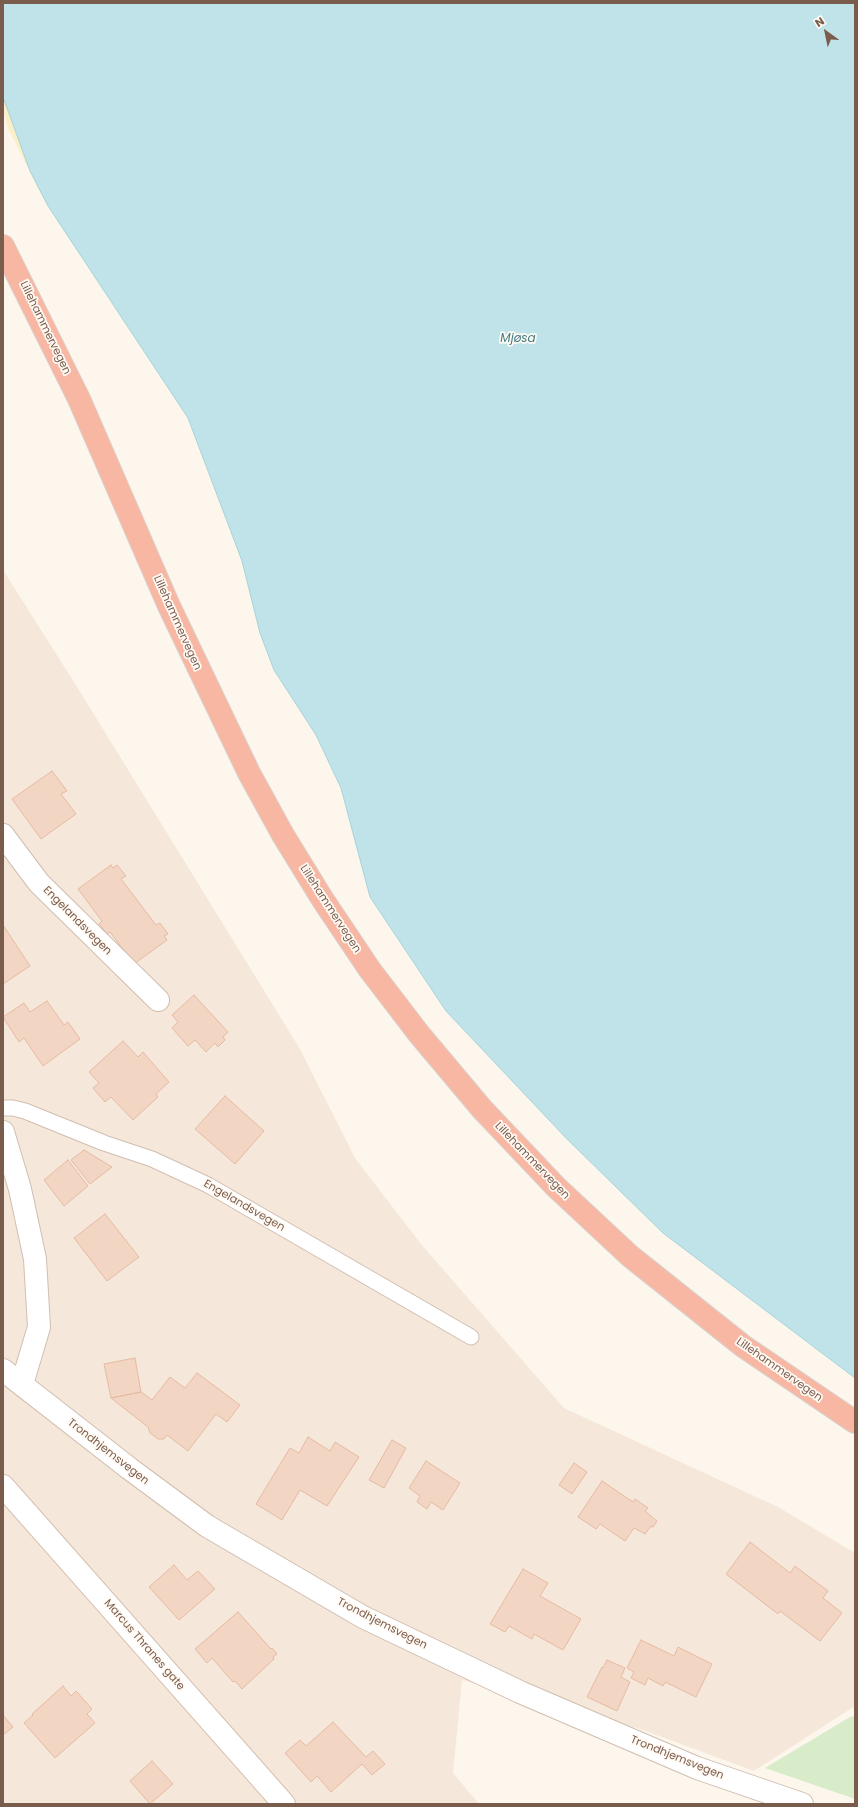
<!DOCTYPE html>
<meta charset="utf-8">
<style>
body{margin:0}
#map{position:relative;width:858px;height:1807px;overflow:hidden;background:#fdf6ec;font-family:Poppins,sans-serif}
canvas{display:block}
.frame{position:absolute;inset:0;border:4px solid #7a5c4d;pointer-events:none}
.north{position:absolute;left:806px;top:12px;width:40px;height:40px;-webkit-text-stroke:3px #fffaf3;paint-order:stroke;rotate:327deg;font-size:11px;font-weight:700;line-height:16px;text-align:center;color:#7a5c4d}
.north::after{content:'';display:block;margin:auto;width:14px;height:18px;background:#7a5c4d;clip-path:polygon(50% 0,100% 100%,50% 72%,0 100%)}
</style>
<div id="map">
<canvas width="858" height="1807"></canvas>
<div class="frame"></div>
<div class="north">N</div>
</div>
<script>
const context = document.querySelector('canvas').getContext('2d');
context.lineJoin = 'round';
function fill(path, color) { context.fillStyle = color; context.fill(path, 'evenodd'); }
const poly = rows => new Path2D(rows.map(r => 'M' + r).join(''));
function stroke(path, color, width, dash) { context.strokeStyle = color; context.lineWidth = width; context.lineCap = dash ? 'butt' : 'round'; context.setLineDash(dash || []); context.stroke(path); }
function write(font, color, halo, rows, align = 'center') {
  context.font = font + ' Poppins,sans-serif'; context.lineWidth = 3.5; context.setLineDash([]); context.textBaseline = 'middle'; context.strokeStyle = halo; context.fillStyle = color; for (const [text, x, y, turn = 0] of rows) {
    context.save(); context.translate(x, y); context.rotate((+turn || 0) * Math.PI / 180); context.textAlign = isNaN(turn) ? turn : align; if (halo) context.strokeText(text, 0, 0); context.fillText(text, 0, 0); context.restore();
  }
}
fill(poly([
 [3,570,74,682,300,1049,355,1158,421,1244,564,1408,778,1507,855,1553,855,1706,754,1771,640,1729,462,1680,453,1773,479,1804,3,1804]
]), '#f5e8da');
fill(poly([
 [855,1716,855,1799,765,1768,850,1717]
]), '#d8ecc9');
fill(poly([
 [3,73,54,208,39,190,8,128,3,109]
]), '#fcefc7');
const water = poly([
 [3,3,855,3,855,1378,663,1233,566,1138,446,1011,370,897,341,788,316,735,274,670,260,633,242,561,188,418,48,206,30,171,3,97,3,3]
]);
fill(water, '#bfe3e8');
stroke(water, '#a5d3da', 1);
const building = poly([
 [52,771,67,791,61,794,76,814,41,839,12,799,52,771],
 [111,865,113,868,117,865,126,876,121,879,156,925,160,923,168,934,164,936,167,940,134,964,110,932,107,934,99,924,102,921,78,889,111,865],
 [3,925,30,966,3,984,3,925],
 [194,995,228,1032,223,1037,225,1040,218,1047,215,1043,206,1052,195,1040,188,1046,172,1028,178,1022,172,1015,194,995],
 [47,1001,64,1025,68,1022,80,1039,43,1066,24,1038,19,1042,3,1017,24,1003,30,1012,47,1001],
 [123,1041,138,1057,143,1052,169,1082,156,1094,158,1097,133,1120,111,1097,105,1102,93,1088,99,1083,89,1072,123,1041],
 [225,1096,264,1131,235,1164,195,1129,225,1096],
 [84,1150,112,1167,90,1184,71,1160,84,1150],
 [68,1160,88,1186,64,1206,44,1180,68,1160],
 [105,1214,139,1257,107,1281,74,1238,105,1214],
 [135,1358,141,1392,111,1398,104,1364,135,1358],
 [197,1373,240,1405,227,1422,216,1414,188,1451,167,1435,164,1439,158,1439,150,1433,148,1427,111,1398,141,1392,152,1400,170,1377,185,1388,197,1373],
 [308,1437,330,1451,335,1442,359,1457,327,1506,300,1490,282,1520,256,1504,290,1448,299,1453,308,1437],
 [392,1440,406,1448,384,1488,369,1480,392,1440],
 [426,1461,460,1483,443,1510,431,1502,427,1509,417,1502,420,1496,409,1488,426,1461],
 [574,1463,587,1472,572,1494,559,1485,574,1463],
 [602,1481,633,1502,635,1499,648,1508,645,1511,657,1521,653,1527,651,1526,645,1534,634,1528,625,1541,600,1524,596,1529,578,1517,602,1481],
 [750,1542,790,1573,795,1566,828,1591,823,1598,842,1613,820,1641,780,1611,778,1614,726,1574,750,1542],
 [174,1565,187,1580,198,1571,215,1589,179,1620,149,1587,174,1565],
 [523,1569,548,1583,540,1596,581,1619,563,1650,534,1634,532,1639,509,1626,505,1632,490,1624,523,1569],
 [238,1612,271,1649,272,1648,277,1654,273,1657,274,1659,242,1689,235,1681,233,1682,212,1658,207,1663,195,1649,238,1612],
 [641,1640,674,1656,678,1647,712,1664,696,1697,665,1682,663,1686,648,1678,645,1685,631,1678,634,1672,627,1668,641,1640],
 [607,1660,625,1668,621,1677,630,1682,617,1711,587,1697,602,1667,603,1668,607,1660],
 [63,1686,71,1696,76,1691,92,1709,87,1714,95,1723,55,1758,24,1723,33,1715,32,1714,63,1686],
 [3,1715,13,1727,3,1735,3,1715],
 [333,1722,366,1757,373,1751,385,1764,372,1775,362,1764,331,1792,317,1776,311,1782,285,1753,300,1740,306,1746,333,1722],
 [152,1761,173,1784,150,1804,130,1781,152,1761]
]);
fill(building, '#f3d5c3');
stroke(building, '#e6bba3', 1);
const lane = poly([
 [3,1108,13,1108,25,1111,104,1143,152,1159,208,1185,471,1337]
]);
const street = poly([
 [3,835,39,883,158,1000],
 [3,1132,20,1189,35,1259,39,1327,22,1384],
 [3,1370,130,1469,207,1526,363,1617,520,1692,697,1768,802,1804]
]);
const secondary = poly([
 [3,1486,284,1804]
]);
const highway = poly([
 [3,246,79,399,169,606,249,773,283,835,323,900,370,970,419,1034,482,1109,556,1187,630,1256,743,1346,855,1422]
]);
stroke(lane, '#d1beb0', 17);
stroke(street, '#d1beb0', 24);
stroke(secondary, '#d6c0b0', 24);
stroke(highway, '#dad1cd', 24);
stroke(lane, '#fff', 15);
stroke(street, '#fff', 22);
stroke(secondary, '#fff', 22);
stroke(highway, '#f7b7a3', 22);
write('11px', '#7a5c4d', '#fffaf3', [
 ["Lillehammervegen",45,328,64],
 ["Lillehammervegen",177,623,66],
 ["Lillehammervegen",330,909,57],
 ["Engelandsvegen",77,921,45],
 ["Lillehammervegen",532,1161,46],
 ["Engelandsvegen",244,1206,30],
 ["Lillehammervegen",779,1370,35],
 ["Trondhjemsvegen",108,1452,38],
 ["Trondhjemsvegen",382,1624,27],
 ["Marcus Thranes gate",144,1645,49],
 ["Trondhjemsvegen",677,1758,22]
]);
write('italic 12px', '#437c86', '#fffaf3', [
 ["Mjøsa",518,339]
]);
</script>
